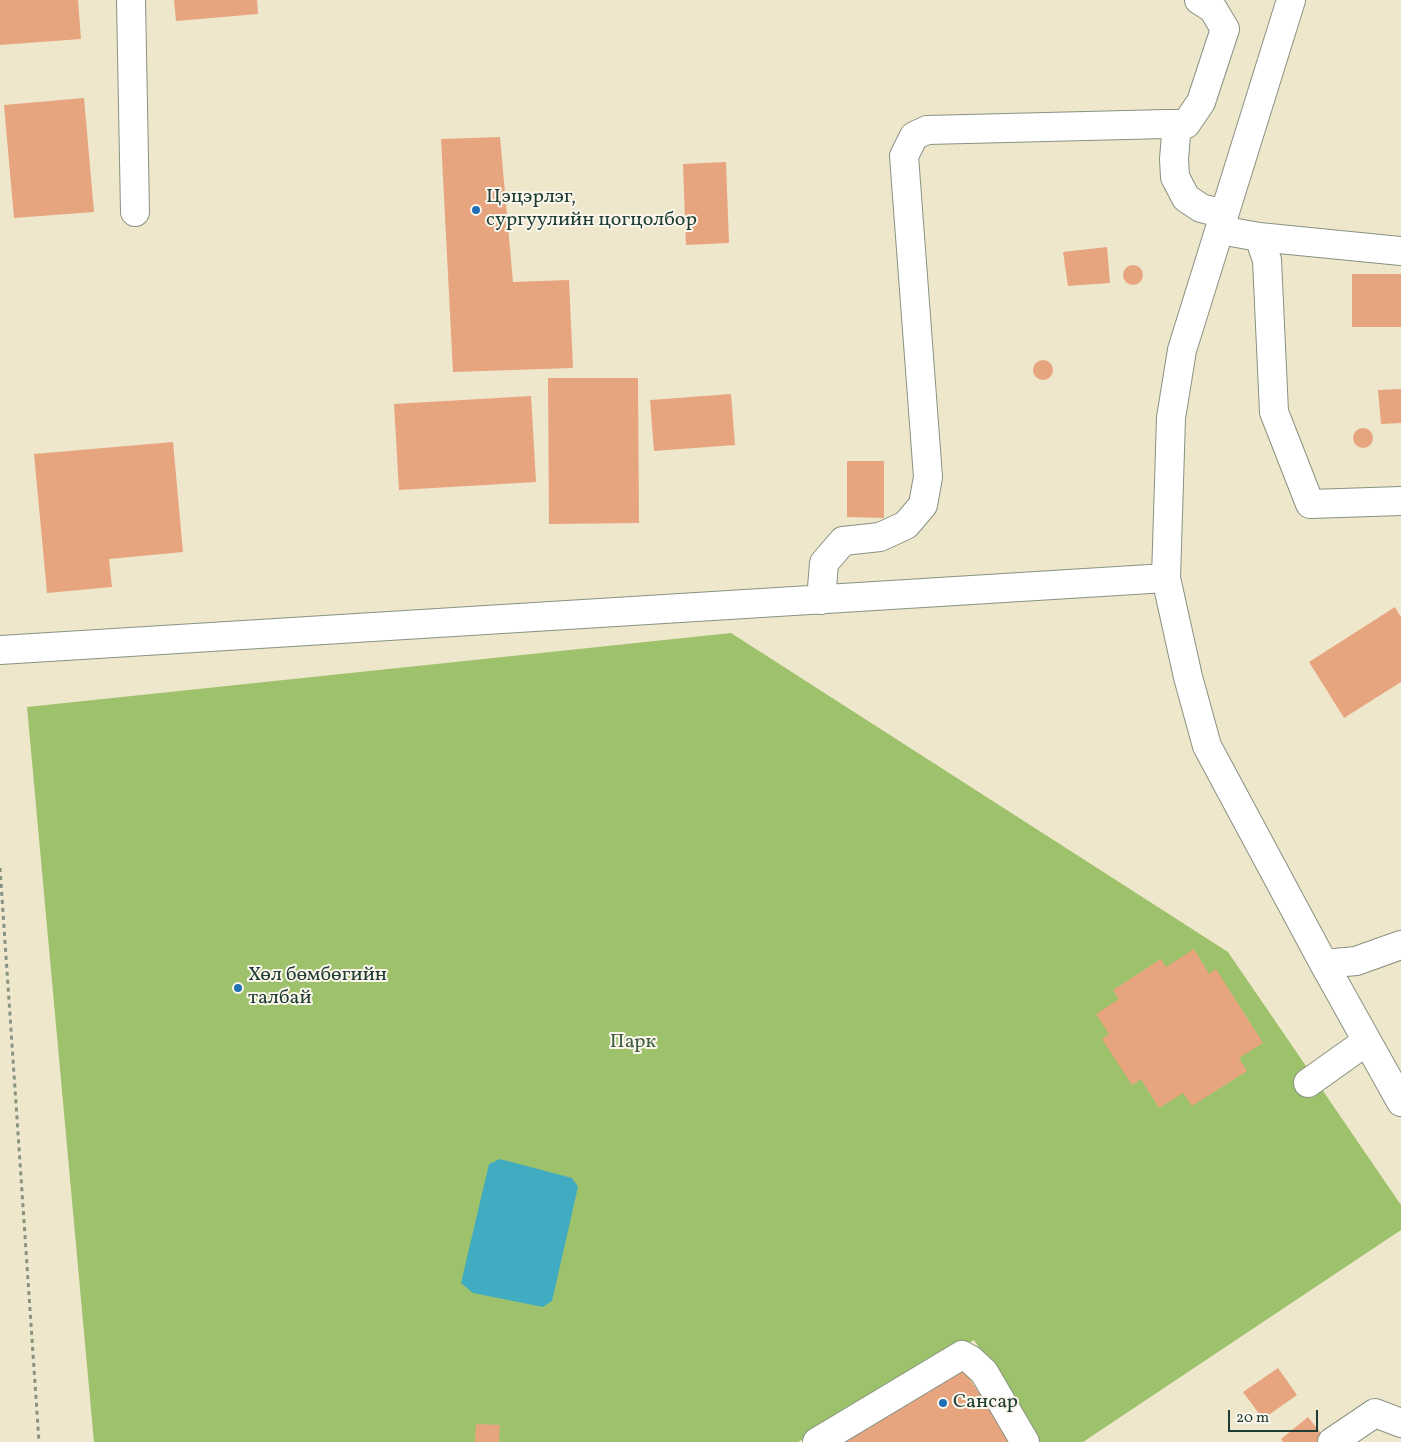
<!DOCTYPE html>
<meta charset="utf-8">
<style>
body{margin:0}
#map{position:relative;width:1401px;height:1442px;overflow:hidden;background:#efe7cc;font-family:Vollkorn,serif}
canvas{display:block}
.scale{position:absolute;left:1228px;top:1410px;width:90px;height:22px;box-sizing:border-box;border:2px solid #1f3d34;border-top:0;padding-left:6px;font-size:15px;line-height:18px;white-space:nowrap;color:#1f3d34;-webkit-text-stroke:4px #fbf7ec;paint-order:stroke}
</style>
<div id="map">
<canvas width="1401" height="1442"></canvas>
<div class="scale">20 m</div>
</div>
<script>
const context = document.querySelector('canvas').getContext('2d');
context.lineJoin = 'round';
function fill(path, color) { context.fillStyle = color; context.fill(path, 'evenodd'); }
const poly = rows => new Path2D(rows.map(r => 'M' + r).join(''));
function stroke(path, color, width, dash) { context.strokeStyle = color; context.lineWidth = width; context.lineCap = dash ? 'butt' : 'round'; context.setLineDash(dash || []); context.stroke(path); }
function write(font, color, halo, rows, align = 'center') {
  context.font = font + ' Vollkorn,serif'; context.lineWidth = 4; context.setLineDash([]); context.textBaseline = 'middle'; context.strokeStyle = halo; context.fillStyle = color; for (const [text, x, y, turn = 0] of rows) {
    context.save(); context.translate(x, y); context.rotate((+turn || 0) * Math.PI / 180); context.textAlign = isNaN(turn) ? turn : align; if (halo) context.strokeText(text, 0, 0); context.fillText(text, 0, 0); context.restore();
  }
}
fill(poly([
 [731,633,1228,952,1401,1205,1401,1230,1083,1442,1038,1442,974,1340,798,1442,94,1442,27,707]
]), '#9ec16b');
fill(poly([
 [500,1159,572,1178,578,1187,552,1301,543,1307,473,1293,461,1283,489,1164]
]), '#41acc1');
fill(poly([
 [0,0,78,0,81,39,0,45],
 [174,0,257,0,258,14,176,21],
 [84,98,94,212,14,218,4,105],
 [500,137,513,282,569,280,573,368,453,372,441,139],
 [726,162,729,243,686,245,683,164],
 [1107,247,1110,283,1068,286,1063,252],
 '1123 275a10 10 0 1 1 20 0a10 10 0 1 1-20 0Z',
 [1352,274,1401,274,1401,327,1352,327],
 '1033 370a10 10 0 1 1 20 0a10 10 0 1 1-20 0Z',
 [548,378,638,378,639,523,549,524],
 [1401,389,1401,423,1381,424,1378,390],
 [731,394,735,445,654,451,650,400],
 [531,396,536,482,399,490,394,404],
 '1353 438a10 10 0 1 1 20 0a10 10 0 1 1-20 0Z',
 [173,442,183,552,109,559,112,587,47,593,34,454],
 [847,461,884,461,884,518,847,517],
 [1395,607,1401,617,1401,682,1344,718,1309,662],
 [1194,949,1209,974,1216,969,1263,1043,1239,1058,1247,1071,1192,1106,1183,1093,1159,1108,1141,1079,1132,1085,1102,1039,1109,1034,1096,1014,1119,999,1113,990,1161,959,1166,967],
 [960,1364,1011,1442,841,1442],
 [1278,1368,1297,1395,1263,1419,1243,1392],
 [1308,1417,1328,1442,1283,1442,1281,1439],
 [476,1424,500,1425,499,1442,475,1442]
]), '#e6a57f');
const minor = poly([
 [131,0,135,212],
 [1291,0,1182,350,1171,418,1166,578,1188,677,1207,746,1324,964,1401,1102],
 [1177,124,1174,159,1175,177,1186,198,1201,208,1224,214],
 [1220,230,1259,237,1401,251],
 [1259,237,1267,260,1274,412,1310,504,1401,501],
 [821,600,824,563,843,541,880,537,906,525,923,505,928,477,904,156,914,136,927,130,1166,124,1186,124,1201,102,1225,29,1213,9,1199,0],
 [0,650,1166,578],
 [1324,964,1356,961,1401,945],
 [1308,1083,1367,1041],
 [817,1442,962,1355,971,1360,984,1372,1025,1442],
 [1332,1442,1375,1413,1401,1423]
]);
stroke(minor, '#879280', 30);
stroke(poly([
 [0,868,39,1442]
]), '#879280', 3, [4, 4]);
stroke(minor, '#fff', 28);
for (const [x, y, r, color] of [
 [476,210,5,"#1f6fb2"],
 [238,988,5,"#1f6fb2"],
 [943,1403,5,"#1f6fb2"]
]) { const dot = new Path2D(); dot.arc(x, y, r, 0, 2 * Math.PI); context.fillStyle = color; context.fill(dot); stroke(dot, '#fbf7ec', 2); }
write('20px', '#1f3d34', '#fbf7ec', [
 ["Цэцэрлэг,",486,198],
 ["сургуулийн цогцолбор",486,221],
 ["Хөл бөмбөгийн",248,976],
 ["талбай",248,999],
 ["Сансар",953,1403]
], 'left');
write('20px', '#3f5e42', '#fbf7ec', [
 ["Парк",633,1043]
]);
</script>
